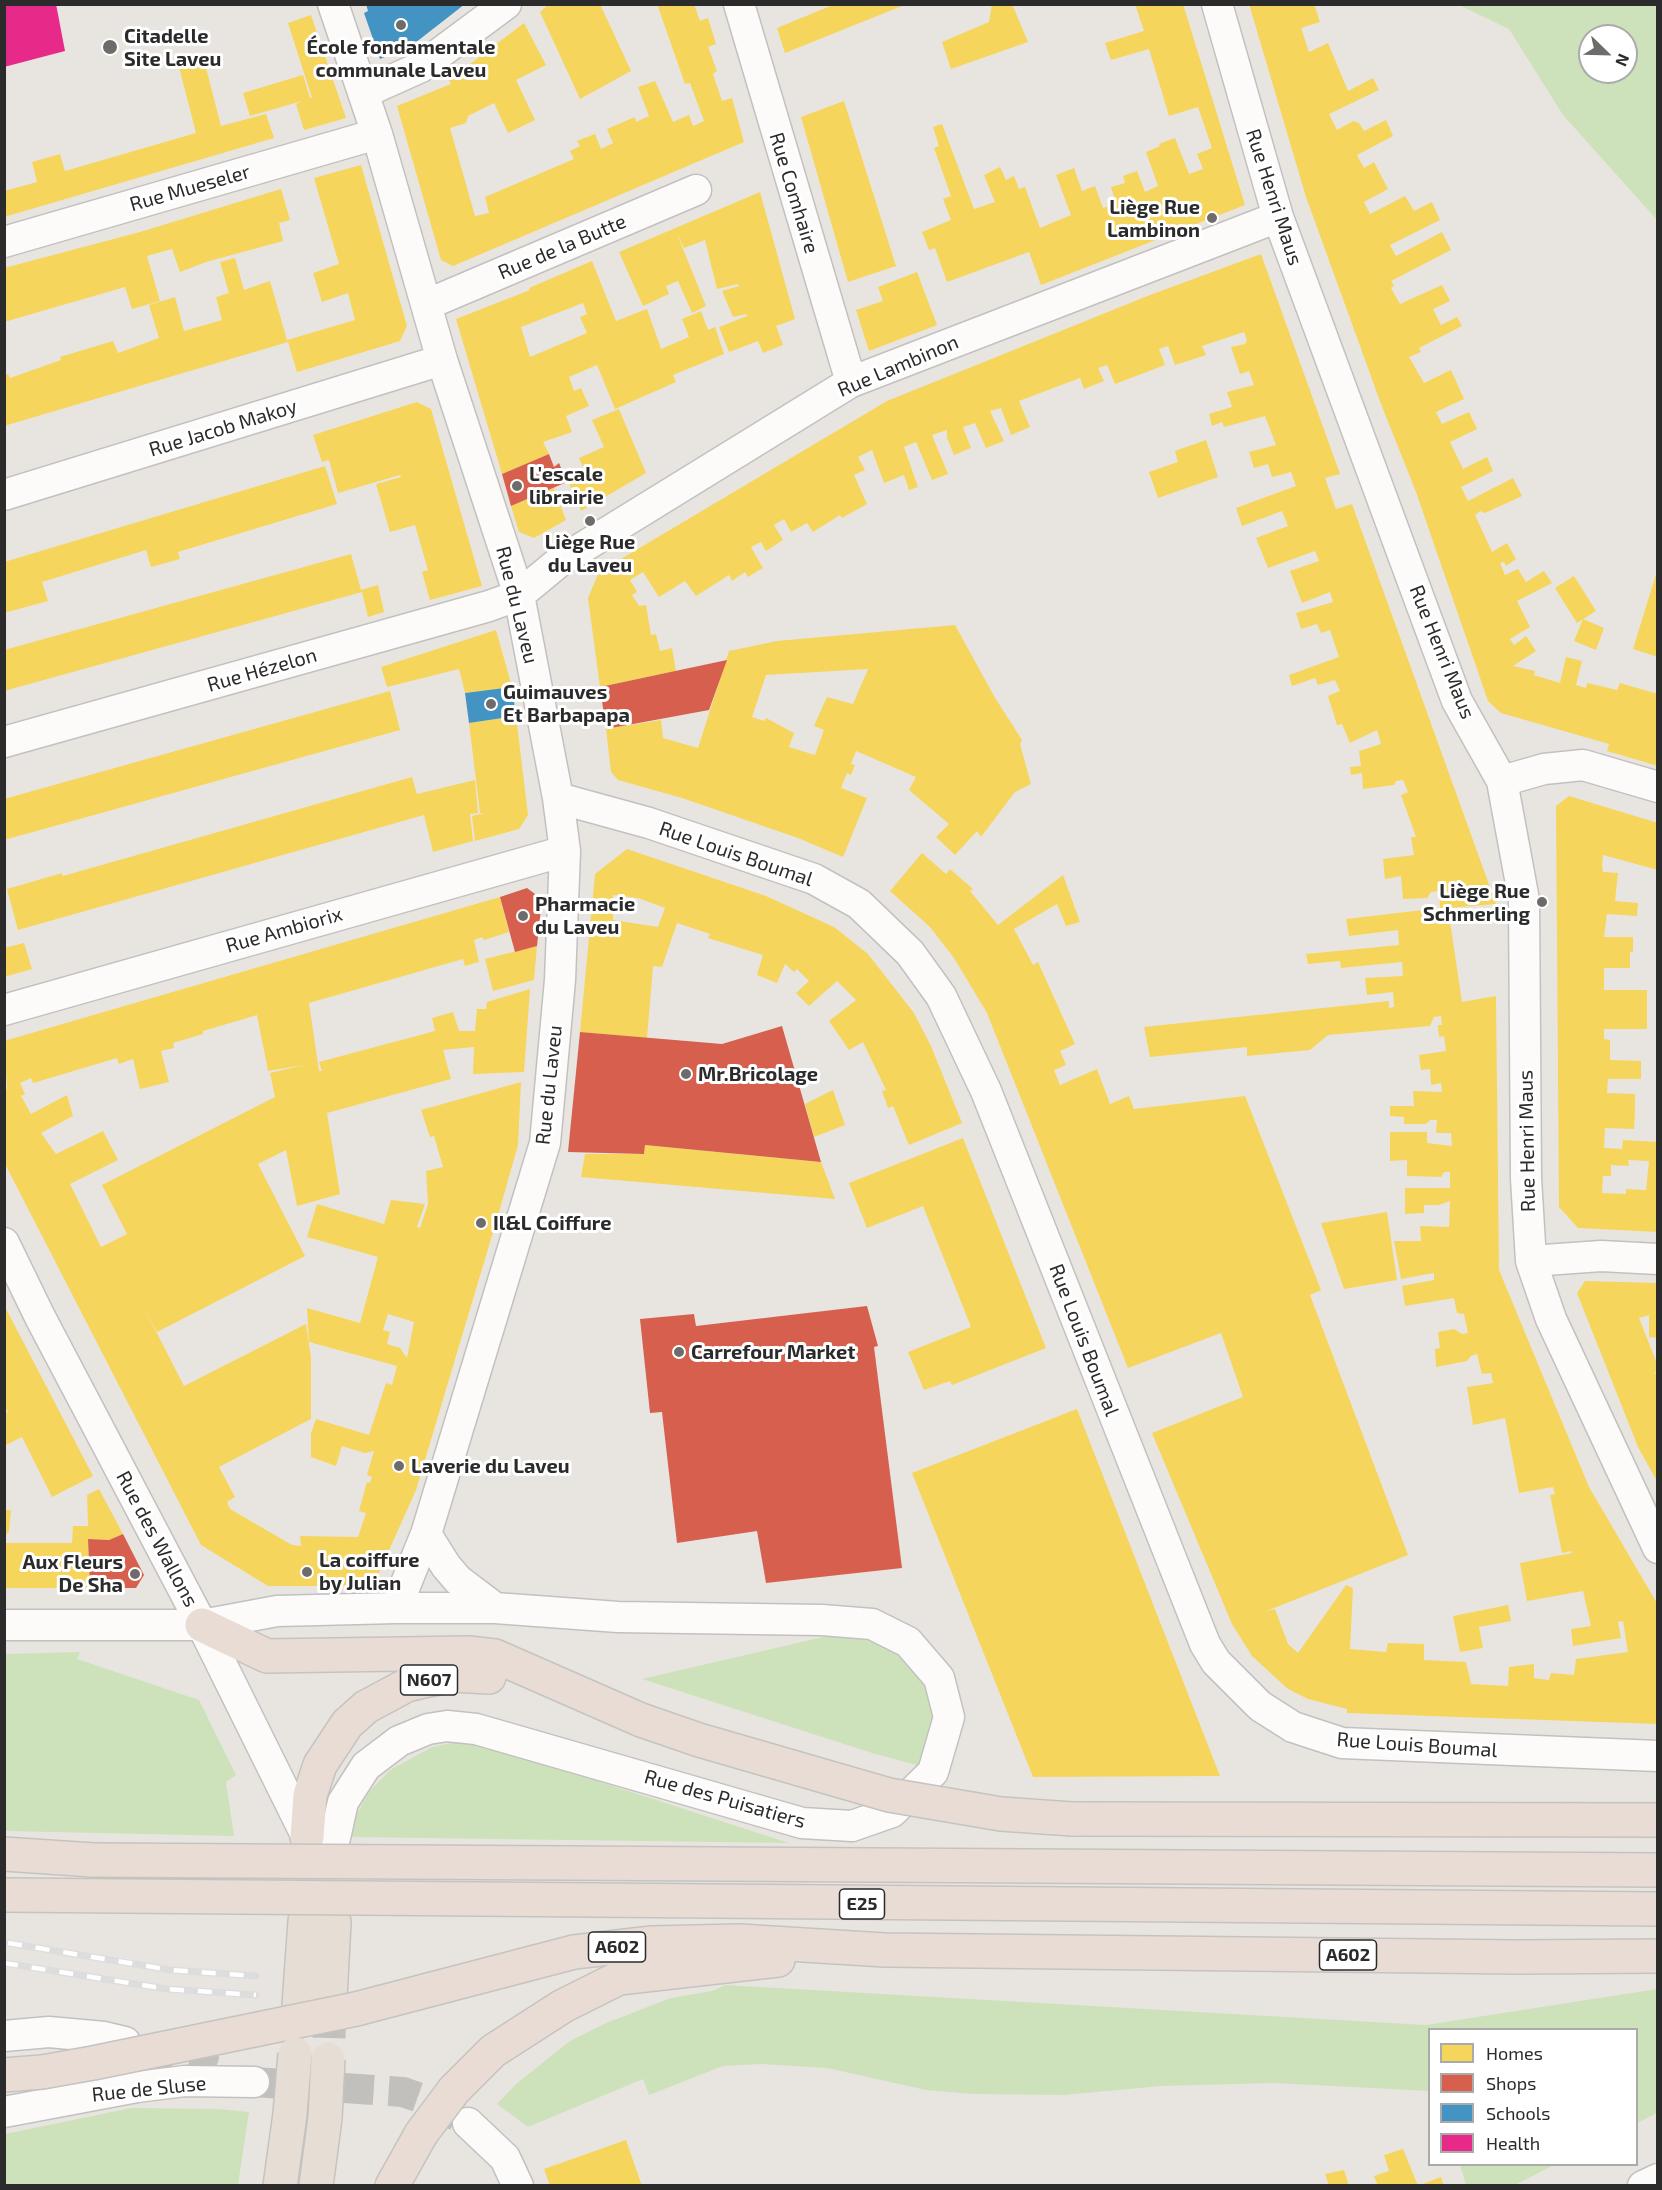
<!DOCTYPE html>
<meta charset="utf-8">
<style>
body{margin:0}
#map{position:relative;width:1662px;height:2190px;overflow:hidden;background:#e8e5e0;font-family:"Exo 2",sans-serif}
canvas{display:block}
.frame{position:absolute;inset:0;border:6px solid #2b2b2b;pointer-events:none}
.legend{position:absolute;left:1428px;top:2028px;width:210px;height:138px;box-sizing:border-box;background:#fff;border:2px solid #aaa;margin:0;padding:8px 10px;list-style:none;font-size:18px;color:#2b2b2b}
.legend li{display:flex;align-items:center;gap:12px;height:30px}
.legend b{width:30px;border:2px solid #aaa}
.north{position:absolute;left:1578px;top:24px;width:60px;height:60px;box-sizing:border-box;background:#fff;border:2px solid #aaa;border-radius:50%;rotate:113deg;font-size:16px;font-weight:700;line-height:24px;text-align:center;color:#2b2b2b}
.north::after{content:'';display:block;margin:auto;width:21px;height:27px;background:#6d6c6a;clip-path:polygon(50% 0,100% 100%,50% 72%,0 100%)}
</style>
<div id="map">
<canvas width="1662" height="2190"></canvas>
<div class="frame"></div>
<ul class="legend">
<li><b style="height:16px;background:#f6d55c"></b>Homes</li>
<li><b style="height:16px;background:#d6604d"></b>Shops</li>
<li><b style="height:16px;background:#4393c3"></b>Schools</li>
<li><b style="height:16px;background:#e7298a"></b>Health</li>
</ul>
<div class="north">N</div>
</div>
<script>
const context = document.querySelector('canvas').getContext('2d');
context.lineJoin = 'round';
function fill(path, color) { context.fillStyle = color; context.fill(path, 'evenodd'); }
const poly = rows => new Path2D(rows.map(r => 'M' + r).join(''));
function stroke(path, color, width, dash) { context.strokeStyle = color; context.lineWidth = width; context.lineCap = dash ? 'butt' : 'round'; context.setLineDash(dash || []); context.stroke(path); }
function write(font, color, halo, rows, align = 'center') {
  context.font = font + ' "Exo 2",sans-serif'; context.lineWidth = 6; context.setLineDash([]); context.textBaseline = 'middle'; context.strokeStyle = halo; context.fillStyle = color; for (const [text, x, y, turn = 0] of rows) {
    context.save(); context.translate(x, y); context.rotate((+turn || 0) * Math.PI / 180); context.textAlign = isNaN(turn) ? turn : align; if (halo) context.strokeText(text, 0, 0); context.fillText(text, 0, 0); context.restore();
  }
}
fill(poly([
 [1459,5,1657,5,1657,220,1563,115,1509,29],
 [1590,36,1626,36,1626,72,1590,72],
 [854,1633,879,1640,897,1651,917,1671,927,1693,933,1715,929,1743,920,1766,872,1753,642,1679,836,1634],
 [80,1652,77,1659,199,1700,236,1775,226,1782,234,1836,5,1831,5,1654],
 [456,1742,480,1743,789,1843,349,1837,357,1814,369,1792,390,1770,432,1747],
 [725,1985,1426,2025,1657,1989,1657,2113,1637,2123,1636,2030,1430,2030,1429,2091,1274,2083,1161,2086,1064,2095,973,2094,926,2090,827,2068,761,2064,723,2066,649,2095,643,2079,528,2127,497,2104,516,2084,570,2041,606,2023,671,1998,712,1991],
 [131,2108,218,2109,249,2112,238,2185,5,2185,5,2134],
 [1460,2165,1460,2164,1554,2165,1513,2186,1466,2185]
]), '#cde2bb');
fill(poly([
 [549,4,600,4,631,71,580,99,540,12],
 [657,4,694,4,700,21,708,18,716,44,708,47,717,71,713,74,722,101,732,98,744,142,453,266,441,260,397,106,451,84,449,80,524,23,546,65,516,80,535,120,508,133,494,103,468,116,466,123,450,128,475,216,489,213,485,197,574,159,570,151,580,146,577,141,595,134,601,149,613,143,607,129,635,117,636,122,649,116,638,87,655,81,673,122,689,115,693,126,704,121,690,83,685,84],
 [835,4,902,6,785,53,777,28],
 [992,4,1012,4,1028,42,951,69,942,42,989,22],
 [1135,4,1183,4,1245,205,1041,285,1029,252,947,282,935,248,929,250,922,232,951,220,943,199,951,196,934,148,939,146,933,127,942,124,974,209,995,202,984,175,1000,167,1006,180,1014,176,1019,189,1025,187,1040,228,1071,215,1056,175,1074,168,1082,191,1095,186,1103,208,1116,204,1111,187,1125,183,1123,176,1137,171,1145,192,1158,186,1146,152,1160,146,1159,144,1175,138,1189,174,1203,169,1197,154,1212,148,1198,107,1169,116,1149,49,1111,60,1105,43,1144,31],
 [1249,4,1314,4,1320,22,1301,28,1309,52,1328,43,1348,91,1373,78,1379,90,1329,114,1337,130,1353,121,1359,123,1364,131,1386,120,1393,136,1357,155,1364,168,1374,162,1388,189,1364,202,1370,214,1405,196,1414,211,1432,202,1440,220,1390,245,1396,256,1442,232,1451,250,1391,281,1394,286,1391,288,1400,304,1442,285,1450,301,1433,309,1441,325,1457,317,1462,326,1419,348,1421,352,1409,357,1424,383,1451,370,1464,399,1436,412,1442,424,1469,412,1477,429,1450,442,1463,469,1487,457,1493,471,1461,487,1468,501,1513,478,1522,496,1485,513,1480,511,1475,515,1492,552,1507,543,1516,559,1506,566,1504,562,1500,563,1505,575,1518,569,1526,582,1544,571,1552,583,1517,601,1530,627,1510,639,1514,645,1526,636,1536,651,1513,666,1535,671,1534,675,1560,683,1566,657,1582,661,1576,685,1586,688,1587,683,1617,690,1620,683,1658,694,1658,766,1607,751,1609,744,1501,713,1488,701,1416,492,1381,404,1306,197],
 [311,15,346,118,304,130,296,104,302,101,250,116,243,93,303,75,310,98,312,98,288,23],
 [203,56,221,126,266,114,274,138,4,217,4,191,37,182,32,162,60,154,65,171,196,133,178,63],
 [844,101,896,266,848,282,801,117],
 [361,165,407,326,400,341,297,372,288,342,4,426,4,375,8,374,10,378,61,360,60,357,113,341,118,353,159,338,149,305,175,297,184,331,222,320,216,297,229,293,220,262,235,258,244,290,270,281,287,340,355,320,348,293,322,302,313,273,339,264,314,178],
 [281,189,290,220,279,223,283,241,206,262,180,272,172,249,147,256,160,301,132,309,125,287,4,322,4,268,140,232],
 [760,192,795,319,776,326,783,345,763,353,758,341,729,352,719,327,747,316,747,314,733,317,722,291,739,286,738,284,717,289,705,240,684,248,677,234,706,306,692,313,678,281,666,286,669,294,643,306,619,252],
 [1261,254,1340,474,1325,478,1336,509,1352,504,1496,904,1448,908,1462,1002,1496,996,1499,1270,1589,1487,1658,1605,1658,1724,1347,1713,1347,1709,1308,1699,1288,1689,1252,1656,1232,1624,1152,1433,1243,1397,1221,1333,1128,1368,987,1013,954,958,930,927,890,891,922,853,946,874,950,869,973,889,970,891,998,925,1063,875,1080,922,1066,926,1057,904,1014,929,1033,965,1038,962,1075,1044,1060,1051,1066,1065,1054,1070,1060,1085,1097,1069,1110,1104,1129,1096,1134,1109,1245,1096,1321,1290,1310,1295,1408,1555,1264,1612,1275,1609,1288,1644,1298,1653,1346,1585,1353,1588,1350,1649,1386,1652,1388,1643,1424,1644,1424,1660,1466,1662,1471,1684,1508,1686,1509,1667,1534,1664,1534,1678,1549,1680,1551,1673,1574,1675,1576,1659,1628,1652,1623,1621,1618,1622,1621,1638,1573,1646,1571,1629,1591,1626,1583,1591,1527,1601,1520,1563,1572,1553,1571,1551,1562,1553,1550,1495,1555,1494,1553,1487,1519,1493,1505,1418,1473,1425,1467,1387,1493,1383,1491,1373,1482,1374,1477,1354,1471,1356,1467,1361,1436,1367,1435,1349,1440,1348,1438,1332,1454,1329,1462,1334,1468,1333,1464,1314,1457,1313,1454,1298,1405,1306,1402,1286,1434,1280,1434,1273,1401,1279,1394,1241,1421,1241,1420,1226,1449,1227,1450,1201,1439,1205,1424,1205,1424,1213,1405,1214,1405,1188,1450,1188,1450,1172,1444,1172,1441,1177,1407,1176,1407,1160,1390,1161,1390,1132,1427,1132,1427,1143,1452,1146,1451,1133,1436,1133,1437,1120,1430,1120,1426,1124,1404,1124,1404,1117,1390,1116,1390,1106,1414,1106,1413,1091,1442,1092,1441,1083,1431,1085,1430,1069,1421,1070,1419,1055,1446,1051,1444,1036,1439,1037,1438,1025,1442,1025,1441,1016,1434,1017,1430,1026,1328,1035,1310,1050,1247,1056,1247,1047,1150,1057,1144,1027,1389,1001,1389,1008,1394,1007,1393,992,1367,995,1365,978,1403,976,1402,962,1341,968,1340,961,1308,964,1306,954,1399,945,1398,930,1349,936,1346,919,1440,908,1439,891,1431,892,1427,898,1403,899,1401,876,1385,879,1383,859,1414,855,1411,837,1416,837,1401,795,1408,792,1403,780,1396,781,1394,785,1363,789,1362,773,1351,775,1350,767,1361,766,1359,751,1381,744,1377,730,1350,743,1342,724,1337,725,1328,696,1340,691,1335,680,1318,685,1315,678,1292,686,1289,675,1339,657,1330,630,1321,633,1317,624,1301,629,1296,613,1333,602,1330,592,1302,603,1290,571,1319,561,1315,551,1268,568,1256,538,1288,526,1282,511,1242,526,1236,508,1296,486,1291,472,1272,477,1268,464,1254,468,1249,452,1276,445,1265,416,1224,427,1222,422,1212,426,1209,414,1232,407,1227,392,1254,385,1249,371,1240,374,1231,347,1245,344,1247,340,1244,332,1202,346,1206,355,1175,365,1168,346,1159,349,1165,365,1115,384,1107,365,1098,368,1104,381,1084,389,1080,378,1019,401,1030,427,1011,435,1001,408,990,411,1004,441,986,448,975,423,963,427,971,448,954,455,947,438,947,430,932,435,948,474,932,480,916,442,904,447,918,487,909,490,904,475,884,483,872,450,858,457,865,470,854,475,867,504,842,518,840,515,813,532,807,523,791,532,784,519,774,525,783,540,766,551,761,542,751,547,763,568,748,577,745,572,732,581,729,575,696,596,685,581,659,597,643,572,630,580,637,592,632,595,639,606,646,605,651,635,656,634,660,651,672,648,676,671,600,687,588,598,599,572,887,401,1150,295],
 [592,261,616,321,647,309,661,349,689,337,682,319,701,311,708,330,715,327,724,354,673,375,676,382,615,409,597,365,569,377,574,391,581,388,589,406,566,416,572,432,543,442,549,454,502,474,456,319,530,290,529,288],
 [583,303,587,314,580,317,587,333,530,357,521,327],
 [917,272,937,325,869,351,856,310,883,301,878,287],
 [417,402,431,409,482,586,430,600,422,572,428,570,415,525,390,532,376,484,401,477,400,475,338,493,329,460,322,462,313,435],
 [619,409,646,473,581,511,568,481,586,474,579,458,604,447,592,420],
 [1206,440,1218,477,1158,498,1149,472,1178,462,1175,451],
 [325,466,337,504,178,552,180,559,151,567,146,550,42,582,48,601,4,613,4,562],
 [554,488,566,520,534,538,519,532,511,506],
 [351,554,361,590,378,585,384,612,368,617,362,592,4,691,4,650],
 [1657,571,1658,572,1658,657,1633,649],
 [1574,576,1596,611,1577,623,1555,588],
 [1583,619,1604,628,1596,650,1574,641],
 [955,625,994,696,1022,740,1020,744,1031,784,1015,792,981,837,977,831,955,855,936,837,949,824,909,790,916,777,856,751,851,764,855,765,851,775,847,773,841,788,867,798,843,857,798,838,682,798,618,780,611,772,606,729,661,720,663,738,698,748,729,651,777,641],
 [868,669,853,704,827,697,814,726,824,730,815,755,789,747,794,733,766,718,764,721,752,717,766,675],
 [496,630,512,687,465,693,459,669,387,687,381,667],
 [390,691,400,730,4,840,4,799],
 [516,716,528,815,519,829,475,841,472,816,484,813,480,813,469,723],
 [412,777,417,794,475,780,478,813,470,814,473,841,433,852,424,815,18,930,7,889,62,873,63,876],
 [1569,796,1658,823,1658,870,1603,855,1602,866,1603,872,1618,873,1615,901,1638,903,1637,916,1607,914,1604,937,1633,937,1633,952,1630,952,1630,968,1604,968,1604,990,1647,990,1647,1029,1604,1029,1604,1039,1610,1040,1610,1060,1641,1061,1641,1079,1608,1079,1607,1093,1635,1094,1635,1112,1634,1129,1605,1128,1604,1148,1622,1149,1623,1140,1658,1142,1658,1232,1578,1228,1559,1207,1556,806],
 [1628,1160,1649,1161,1646,1190,1626,1189,1626,1194,1602,1193,1603,1176,1611,1176,1611,1165,1629,1166],
 [627,849,766,896,834,927,868,954,914,1013,931,1046,962,1123,909,1145,893,1106,888,1108,882,1091,886,1090,863,1042,849,1050,829,1021,856,1000,837,981,809,1006,796,993,809,981,797,969,794,972,785,964,777,983,757,975,763,955,708,938,710,934,677,923,662,967,653,966,647,1038,580,1032,595,874],
 [613,895,638,898,665,908,658,927,613,920],
 [500,897,509,932,484,940,482,937,474,940,479,962,465,966,463,959,309,1003,319,1071,322,1071,319,1062,435,1031,432,1018,453,1012,459,1031,475,1031,477,1009,486,1009,487,1002,530,989,524,1072,473,1074,474,1047,443,1050,451,1079,327,1113,340,1194,297,1206,286,1150,258,1164,305,1256,157,1332,143,1306,184,1386,306,1324,311,1358,311,1419,219,1467,235,1497,227,1502,230,1509,292,1545,301,1546,300,1536,358,1537,366,1513,359,1511,367,1482,370,1483,372,1477,367,1475,374,1451,365,1453,342,1446,336,1466,311,1457,311,1433,316,1419,369,1435,386,1383,392,1385,397,1366,309,1342,307,1308,360,1323,378,1257,307,1237,317,1204,384,1224,391,1200,425,1204,417,1227,420,1228,428,1204,426,1171,443,1167,434,1136,430,1137,421,1110,521,1082,518,1145,499,1212,416,1490,377,1577,364,1586,268,1586,201,1545,4,1162,4,1090,7,1089,4,1041],
 [257,1015,268,1071,303,1065,270,1073,275,1097,102,1185,127,1234,101,1247,70,1184,118,1160,103,1131,56,1154,41,1133,73,1116,67,1095,31,1114,21,1096,25,1094,20,1083,31,1078,33,1083,117,1058,119,1064,133,1059,140,1089,169,1082,161,1051,174,1048,173,1043,203,1034,203,1031],
 [388,1314,414,1322,407,1358,400,1348,387,1344,390,1332,383,1330],
 [24,943,32,969,4,977,4,948],
 [537,946,534,980,493,991,485,959],
 [833,1090,845,1125,814,1137,805,1104],
 [963,1138,1046,1348,952,1385,950,1381,924,1390,908,1352,971,1327,923,1206,867,1228,849,1183],
 [645,1145,821,1162,835,1199,581,1177,585,1154,644,1154],
 [1387,1212,1397,1280,1344,1289,1321,1223],
 [1585,1281,1658,1283,1658,1338,1649,1337,1649,1315,1639,1318,1658,1366,1655,1373,1658,1379,1658,1483,1638,1447,1577,1293],
 [4,1305,93,1476,52,1497,22,1437,4,1446,4,1414,8,1412,4,1405],
 [1077,1409,1220,1776,1033,1777,912,1473],
 [99,1489,123,1534,109,1540,88,1539,90,1588,4,1588,4,1543,72,1543,73,1526,88,1526,87,1495],
 [4,1510,11,1510,9,1531,4,1538],
 [1508,1605,1511,1621,1479,1627,1483,1648,1460,1652,1453,1616],
 [626,2140,642,2186,550,2186,544,2169],
 [1403,2149,1418,2186,1378,2186,1374,2176,1389,2171,1384,2155],
 [1344,2170,1349,2186,1329,2186,1325,2174],
 [1441,2177,1444,2186,1420,2186,1420,2185]
]), '#f6d55c');
fill(poly([
 [549,454,554,467,559,463,567,482,511,506,502,474],
 [727,660,709,710,606,729,600,687],
 [527,888,542,899,537,946,515,952,500,897],
 [782,1026,821,1162,645,1145,644,1154,568,1152,580,1032,722,1044],
 [867,1306,878,1346,874,1347,902,1568,766,1583,757,1531,677,1543,662,1412,650,1413,640,1319,694,1314,696,1326],
 [123,1534,144,1575,136,1588,90,1588,88,1539,109,1540]
]), '#d6604d');
fill(poly([
 [366,4,465,4,415,43,380,59,364,13,368,11],
 [512,687,516,716,469,723,465,693]
]), '#4393c3');
fill(poly([
 [4,4,56,4,65,51,4,67]
]), '#e7298a');
stroke(poly([
 [146,2049,215,2071],
 [254,2082,403,2092,437,2104,461,2119]
]), '#c2c0bc', 30, [30, 15]);
stroke(poly([
 [329,2038,330,1998]
]), '#c2c0bc', 33, [33, 16]);
const minor = poly([
 [333,4,377,134,442,360,519,595,558,798,565,851,560,980,545,1143,426,1534,396,1608],
 [739,4,851,382],
 [1217,4,1278,217,1457,701,1502,781,1524,900,1526,1178,1531,1261,1551,1319,1658,1548],
 [363,93,421,67,506,4],
 [4,242,377,134],
 [428,304,696,190],
 [4,495,442,360],
 [4,742,489,606,519,595,559,562,851,382,1278,217],
 [1502,781,1544,769,1583,765,1658,787],
 [558,798,649,823,814,879,859,904,910,953,941,996,986,1091,1205,1644,1216,1662,1260,1706,1293,1727,1342,1743,1658,1756],
 [4,1010,565,851],
 [4,1243,40,1317,202,1625,307,1837],
 [1531,1261,1601,1256,1658,1259],
 [426,1534,446,1566,458,1580,495,1608],
 [4,1625,202,1625,277,1611,396,1608,495,1608,618,1617,822,1620,872,1624,908,1642,939,1678,949,1717,933,1772,892,1812,852,1826,802,1823,476,1729,447,1726,428,1729,399,1741,366,1766,343,1802,335,1838],
 [4,2036,49,2032,104,2037,125,2042],
 [4,2112,137,2087,185,2081,254,2082],
 [468,2123,505,2158,518,2186],
 [1643,2186,1658,2179]
]);
const trunk = poly([
 [330,1998,334,1922],
 [299,2005,305,1921],
 [280,2186,290,2114],
 [316,2186,325,2118]
]);
const motorway = poly([
 [202,1625,267,1656,468,1653,495,1656,641,1720],
 [1072,1819,1658,1820],
 [307,1837,310,1795,320,1765,347,1724,366,1707,407,1685,428,1680,453,1675,489,1677],
 [4,1854,93,1860],
 [356,2009,574,1952,652,1943,739,1941,885,1950,1518,1957,1658,1956],
 [454,2090,493,2051,563,2006,619,1978,778,1960],
 [392,2186,421,2134]
]);
stroke(minor, '#c2c1c1', 33);
stroke(trunk, '#c5c3c1', 36);
stroke(motorway, '#c5c3c1', 36);
stroke(minor, '#fcfbfa', 30);
stroke(trunk, '#e6ded4', 33);
stroke(motorway, '#e8dcd4', 33);
const rail = poly([
 [8,1943,171,1970,256,1976],
 [4,1963,167,1989,256,1995]
]);
stroke(rail, '#deddde', 7);
stroke(rail, '#fff', 4.5, [14]);
const trunkBridge = poly([
 [290,2114,295,2054],
 [325,2118,328,2059]
]);
const motorwayBridge = poly([
 [641,1720,699,1740,889,1795,1001,1814,1072,1819],
 [93,1860,1658,1870],
 [4,1895,1658,1909],
 [4,2075,42,2072,93,2063,356,2009],
 [421,2134,454,2090]
]);
stroke(trunkBridge, '#c5c3c1', 36, []);
stroke(motorwayBridge, '#c5c3c1', 36, []);
stroke(trunkBridge, '#e6ded4', 33);
stroke(motorwayBridge, '#e8dcd4', 33);
for (const [x, y, r, color] of [
 [401,25,6,"#6d6c6a"],
 [110,47,8,"#6d6c6a"],
 [1212,218,6,"#6d6c6a"],
 [517,486,6,"#6d6c6a"],
 [590,521,6,"#6d6c6a"],
 [491,704,6,"#6d6c6a"],
 [1542,902,6,"#6d6c6a"],
 [523,916,6,"#6d6c6a"],
 [686,1074,6,"#6d6c6a"],
 [481,1223,6,"#6d6c6a"],
 [679,1352,6,"#6d6c6a"],
 [399,1466,6,"#6d6c6a"],
 [307,1572,6,"#6d6c6a"],
 [135,1574,6,"#6d6c6a"]
]) { const dot = new Path2D(); dot.arc(x, y, r, 0, 2 * Math.PI); context.fillStyle = color; context.fill(dot); stroke(dot, '#fff', 2); }
for (const [x, y, w] of [
 [429,1680,57],
 [862,1904,45],
 [617,1947,57],
 [1348,1955,57]
]) { const box = new Path2D(); box.roundRect(x - w / 2, y - 15, w, 30, 4.5); context.fillStyle = '#fff'; context.fill(box); stroke(box, '#2b2b2b', 1.5); }
write('bold 18px', '#2b2b2b', null, [
 ["N607",429,1680],
 ["E25",862,1904],
 ["A602",617,1947],
 ["A602",1348,1955]
]);
write('bold 20px', '#2b2b2b', '#fff', [
 ["Citadelle",124,36],
 ["Site Laveu",124,59],
 ["École fondamentale",401,47,"center"],
 ["communale Laveu",401,70,"center"],
 ["Liège Rue",1200,207,"right"],
 ["Lambinon",1200,230,"right"],
 ["L'escale",529,474],
 ["librairie",529,497],
 ["Liège Rue",590,542,"center"],
 ["du Laveu",590,565,"center"],
 ["Guimauves",503,692],
 ["Et Barbapapa",503,715],
 ["Liège Rue",1530,891,"right"],
 ["Schmerling",1530,914,"right"],
 ["Pharmacie",535,904],
 ["du Laveu",535,927],
 ["Mr.Bricolage",698,1074],
 ["Il&L Coiffure",493,1223],
 ["Carrefour Market",691,1352],
 ["Laverie du Laveu",411,1466],
 ["La coiffure",319,1560],
 ["by Julian",319,1583],
 ["Aux Fleurs",123,1562,"right"],
 ["De Sha",123,1585,"right"]
], 'left');
write('20px', '#2b2b2b', '#fff', [
 ["Rue Mueseler",190,188,-16],
 ["Rue Comhaire",794,193,73],
 ["Rue Henri Maus",1274,197,72],
 ["Rue de la Butte",562,247,-23],
 ["Rue Lambinon",898,366,-23],
 ["Rue Jacob Makoy",223,428,-17],
 ["Rue du Laveu",517,605,76],
 ["Rue Henri Maus",1442,652,68],
 ["Rue Hézelon",262,670,-16],
 ["Rue Louis Boumal",736,854,19],
 ["Rue Ambiorix",284,930,-16],
 ["Rue du Laveu",549,1085,-84],
 ["Rue Henri Maus",1527,1141,-91],
 ["Rue Louis Boumal",1084,1340,69],
 ["Rue des Wallons",157,1539,62],
 ["Rue Louis Boumal",1417,1745,4],
 ["Rue des Puisatiers",725,1799,16],
 ["Rue de Sluse",149,2089,-6]
]);
</script>
